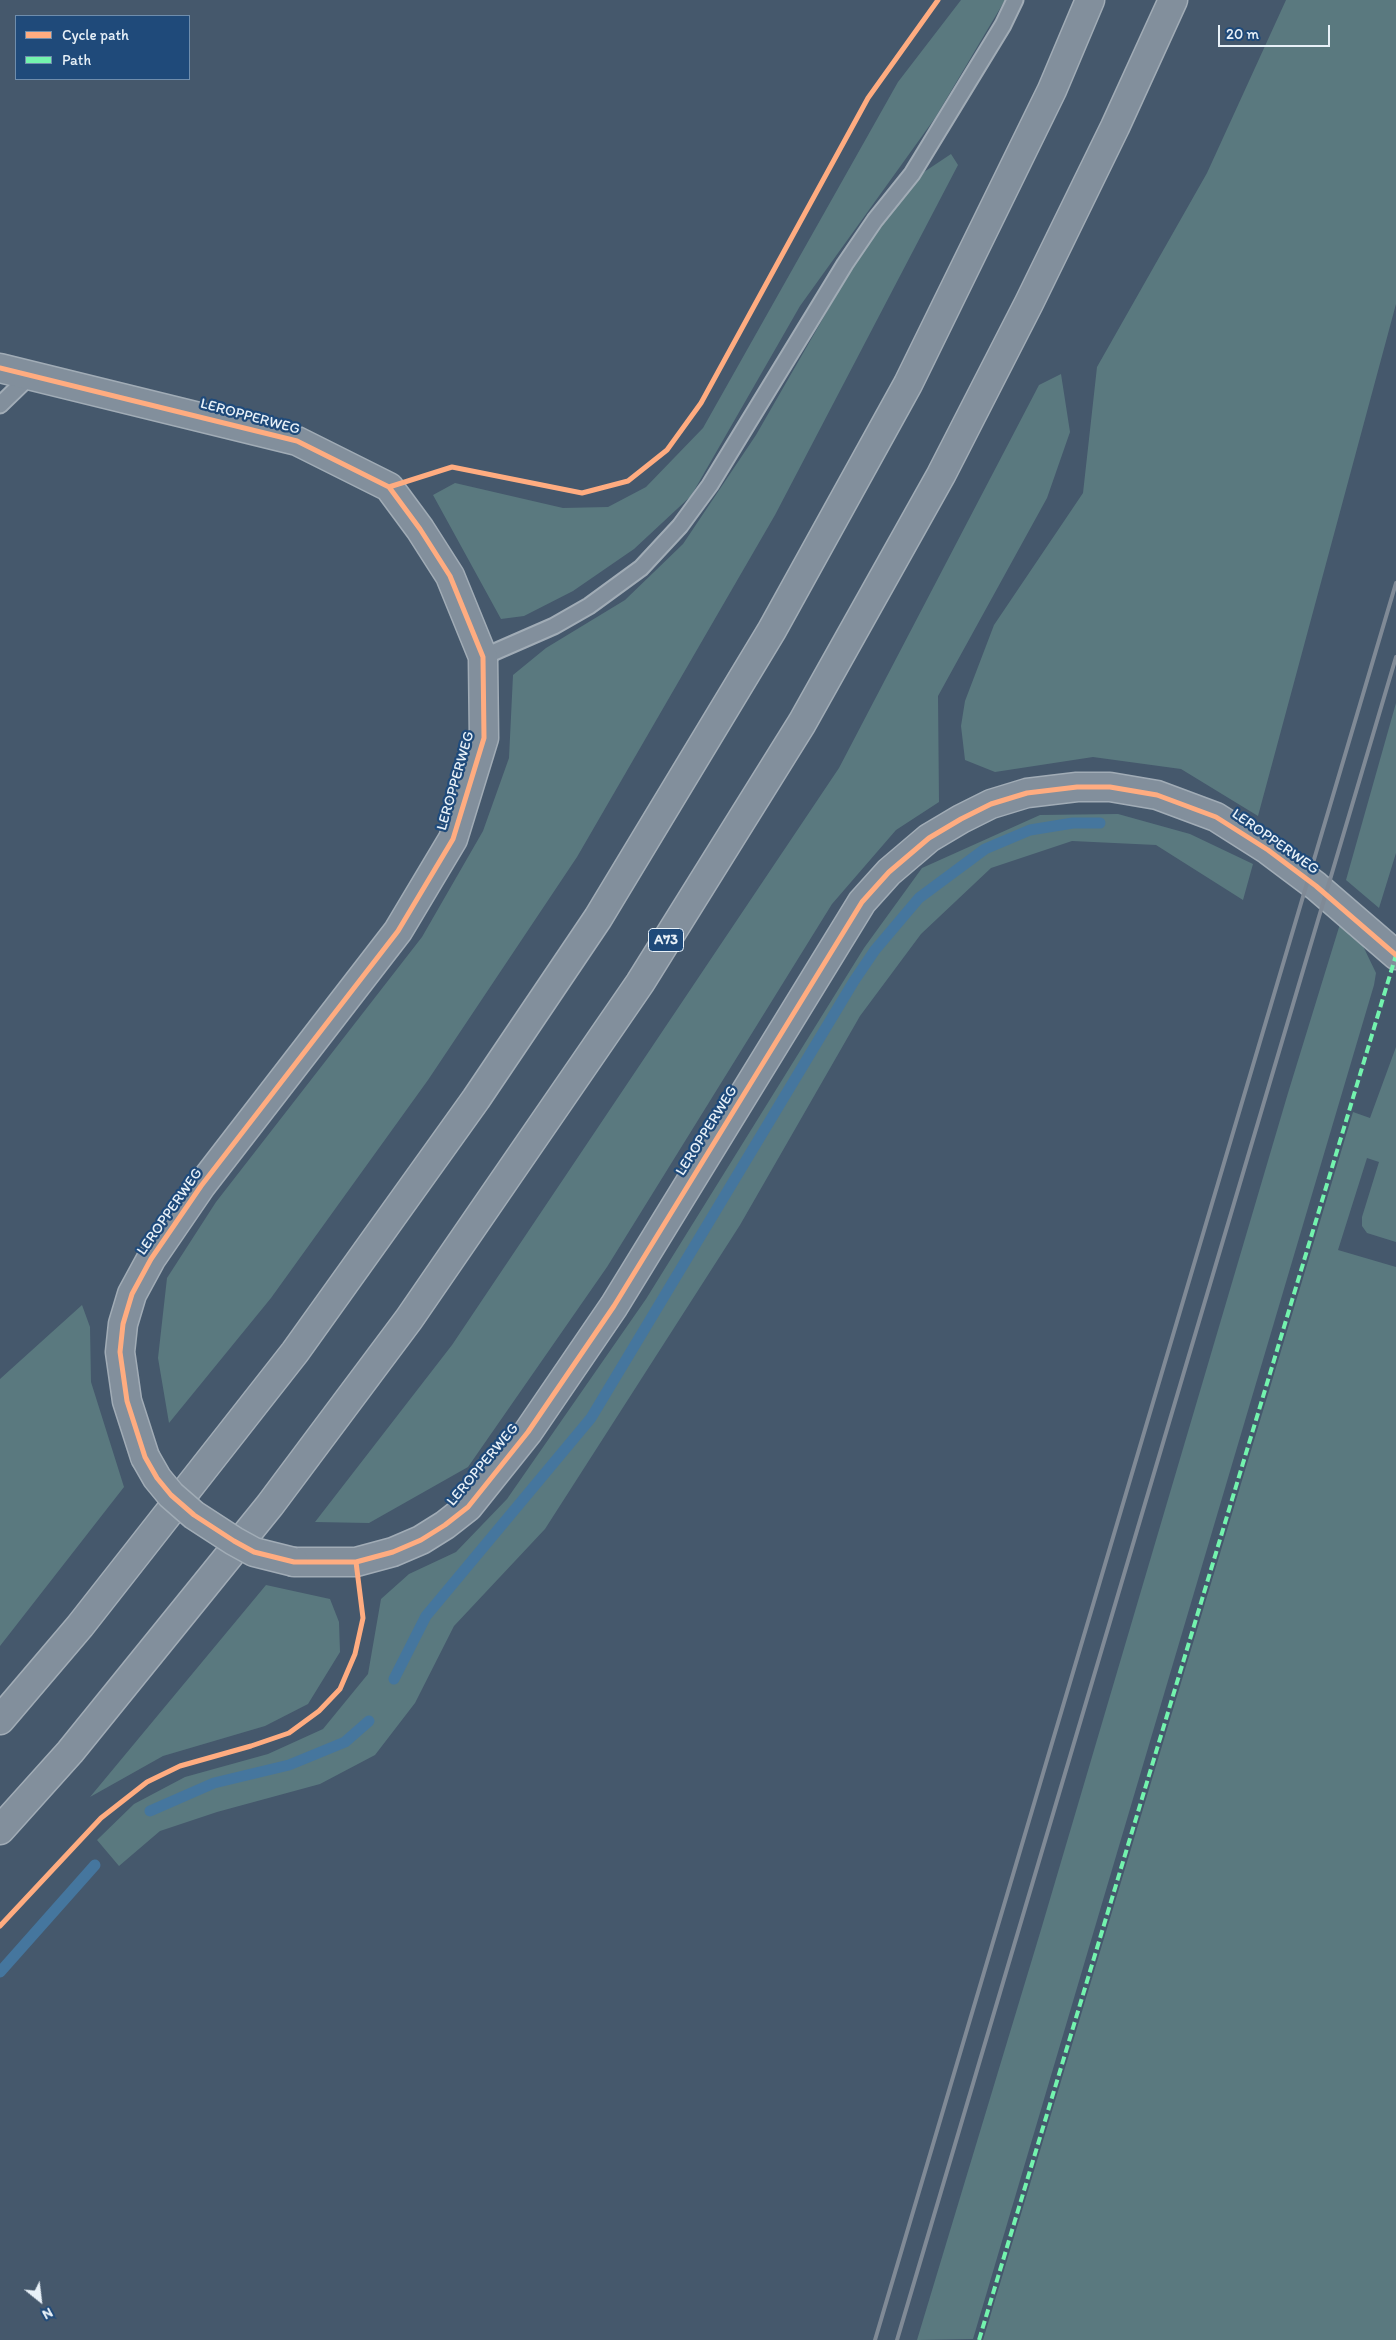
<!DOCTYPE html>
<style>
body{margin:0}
#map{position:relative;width:1396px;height:2340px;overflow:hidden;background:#45586c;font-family:Itim,sans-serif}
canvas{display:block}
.legend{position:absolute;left:15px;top:15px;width:175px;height:65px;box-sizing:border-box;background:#1f4a7a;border:1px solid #6f8dac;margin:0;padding:6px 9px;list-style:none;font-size:15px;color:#e8f1f8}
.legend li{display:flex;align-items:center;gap:10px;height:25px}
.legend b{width:25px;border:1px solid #6f8dac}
.north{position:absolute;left:15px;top:2275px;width:50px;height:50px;-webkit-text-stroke:4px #1f4a7a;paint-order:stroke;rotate:151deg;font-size:14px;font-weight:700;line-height:20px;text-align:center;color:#e8f1f8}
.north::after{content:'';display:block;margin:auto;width:18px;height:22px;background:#e8f1f8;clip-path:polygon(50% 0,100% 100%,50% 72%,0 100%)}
.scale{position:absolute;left:1218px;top:25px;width:112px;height:22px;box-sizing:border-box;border:2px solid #e8f1f8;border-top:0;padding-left:6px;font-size:15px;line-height:18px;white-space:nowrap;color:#e8f1f8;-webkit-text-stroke:4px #1f4a7a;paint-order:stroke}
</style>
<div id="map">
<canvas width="1396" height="2340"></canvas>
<ul class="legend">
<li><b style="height:6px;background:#ffac80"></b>Cycle path</li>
<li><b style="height:6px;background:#73f3ae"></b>Path</li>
</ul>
<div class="north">N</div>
<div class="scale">20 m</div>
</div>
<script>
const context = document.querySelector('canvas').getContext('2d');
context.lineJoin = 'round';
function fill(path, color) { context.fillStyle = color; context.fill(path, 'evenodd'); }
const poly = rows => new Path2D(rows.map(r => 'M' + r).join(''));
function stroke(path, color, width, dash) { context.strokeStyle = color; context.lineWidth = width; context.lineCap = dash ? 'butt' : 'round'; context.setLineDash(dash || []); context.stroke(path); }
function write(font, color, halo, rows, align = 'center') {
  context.font = font + ' Itim,sans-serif'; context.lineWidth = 4.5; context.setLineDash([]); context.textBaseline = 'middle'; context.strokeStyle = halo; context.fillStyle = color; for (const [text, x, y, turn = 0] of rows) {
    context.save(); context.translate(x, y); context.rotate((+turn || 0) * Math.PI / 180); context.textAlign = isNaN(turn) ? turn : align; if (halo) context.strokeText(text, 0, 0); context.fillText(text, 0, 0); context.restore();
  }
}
fill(poly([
 [961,0,1005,0,935,118,800,306,691,496,634,549,573,591,524,616,501,619,433,495,455,483,563,508,608,507,646,487,703,428,898,82],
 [1286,0,1396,0,1396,304,1258,816,1181,769,1093,757,995,772,965,760,961,726,965,701,994,625,1083,493,1097,367,1207,173],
 [951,154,958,165,775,515,577,857,428,1080,271,1298,169,1423,158,1358,167,1278,216,1202,422,937,483,831,509,758,513,675,546,648,625,600,683,544,756,435,871,235,924,172],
 [1061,374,1070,432,1047,498,938,696,939,802,896,830,832,904,607,1267,468,1467,369,1523,315,1522,452,1345,839,768,1039,385],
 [1396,703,1396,853,1379,908,1346,880],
 [1118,814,1190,834,1253,864,1243,900,1156,845,1072,841,991,868,921,934,860,1016,740,1225,545,1529,454,1626,415,1703,375,1755,320,1784,217,1812,160,1831,119,1866,97,1840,134,1804,185,1777,268,1754,323,1729,368,1674,381,1599,409,1574,456,1552,507,1499,646,1299,864,948,922,868,1040,815],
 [1340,924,1363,946,1376,973,1374,985,973,2339,917,2340,1040,1933,1288,1093],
 [1396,1047,1396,1242,1367,1233,1362,1226,1362,1217,1379,1162,1367,1158,1338,1250,1396,1267,1396,2340,983,2340,1353,1112,1370,1118],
 [82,1305,90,1327,91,1382,124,1487,0,1646,0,1379],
 [266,1585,330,1599,339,1622,340,1652,308,1704,265,1726,163,1756,90,1797]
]), '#5a797f');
stroke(poly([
 [394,1679,426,1616,591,1418,854,981,875,950,919,898,985,849,1030,830,1073,823,1100,823],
 [150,1811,214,1783,289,1765,345,1742,369,1721],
 [0,1972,95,1865]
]), '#45769e', 11);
const lane = poly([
 [0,405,31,375],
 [483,657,554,626,589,606,641,568,680,526,710,485,845,264,875,220,912,174,1003,25,1015,0]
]);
const street = poly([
 [0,368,297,441,389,487,420,529,450,576,483,657,484,738,453,839,398,931,201,1186,151,1259,132,1294,123,1324,120,1352,127,1401,145,1457],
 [294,1562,356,1562,393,1552,421,1540,445,1525,468,1507,528,1432,614,1306,862,902,889,872,929,838,961,819,991,804,1027,793,1077,787,1110,787,1157,795,1216,817,1268,850,1316,886,1396,955]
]);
const highway = poly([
 [0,1720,80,1626,295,1352,476,1099,598,918,772,630,908,384,1052,90,1090,0],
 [0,1830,70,1752,270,1505,409,1319,640,983,802,723,941,475,1029,303,1115,127,1173,0]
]);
stroke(lane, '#a1acb6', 19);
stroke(street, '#a1acb6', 31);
stroke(highway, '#a1acb6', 31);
stroke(lane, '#828f9c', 15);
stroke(street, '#828f9c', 28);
stroke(highway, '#828f9c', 28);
stroke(poly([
 [875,2340,1396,583],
 [897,2340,1396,657]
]), '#808a96', 4);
const streetBridge = poly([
 [145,1457,157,1478,171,1495,194,1515,234,1541,254,1552,294,1562]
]);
stroke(streetBridge, '#a1acb6', 31, []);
stroke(streetBridge, '#828f9c', 28);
stroke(poly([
 [979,2340,1396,955]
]), '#73f3ae', 4, [8, 4]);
stroke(poly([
 [0,368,297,441,389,487,420,529,450,576,483,657,484,738,453,839,398,931,201,1186,151,1259,132,1294,123,1324,120,1352,127,1401,145,1457,157,1478,171,1495,194,1515,234,1541,254,1552,294,1562,356,1562,393,1552,421,1540,445,1525,468,1507,528,1432,614,1306,862,902,889,872,929,838,961,819,991,804,1027,793,1077,787,1110,787,1157,795,1216,817,1268,850,1316,886,1396,955],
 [389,487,452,467,582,493,628,481,667,450,701,403,868,98,938,0],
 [0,1926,101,1818,147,1782,180,1766,251,1746,289,1733,319,1711,340,1689,355,1654,363,1618,356,1562]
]), '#ffac80', 5);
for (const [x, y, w] of [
 [666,940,35]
]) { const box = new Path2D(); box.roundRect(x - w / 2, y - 11.5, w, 23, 4); context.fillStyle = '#1f4a7a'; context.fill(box); stroke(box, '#e8f1f8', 1); }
write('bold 14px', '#e8f1f8', null, [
 ["A73",666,940]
]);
write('15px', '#e8f1f8', '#1f4a7a', [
 ["LEROPPERWEG",250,417,15],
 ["LEROPPERWEG",456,781,-74],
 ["LEROPPERWEG",1275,842,35],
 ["LEROPPERWEG",707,1131,-58],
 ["LEROPPERWEG",170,1212,-55],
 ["LEROPPERWEG",483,1465,-50]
]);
</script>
